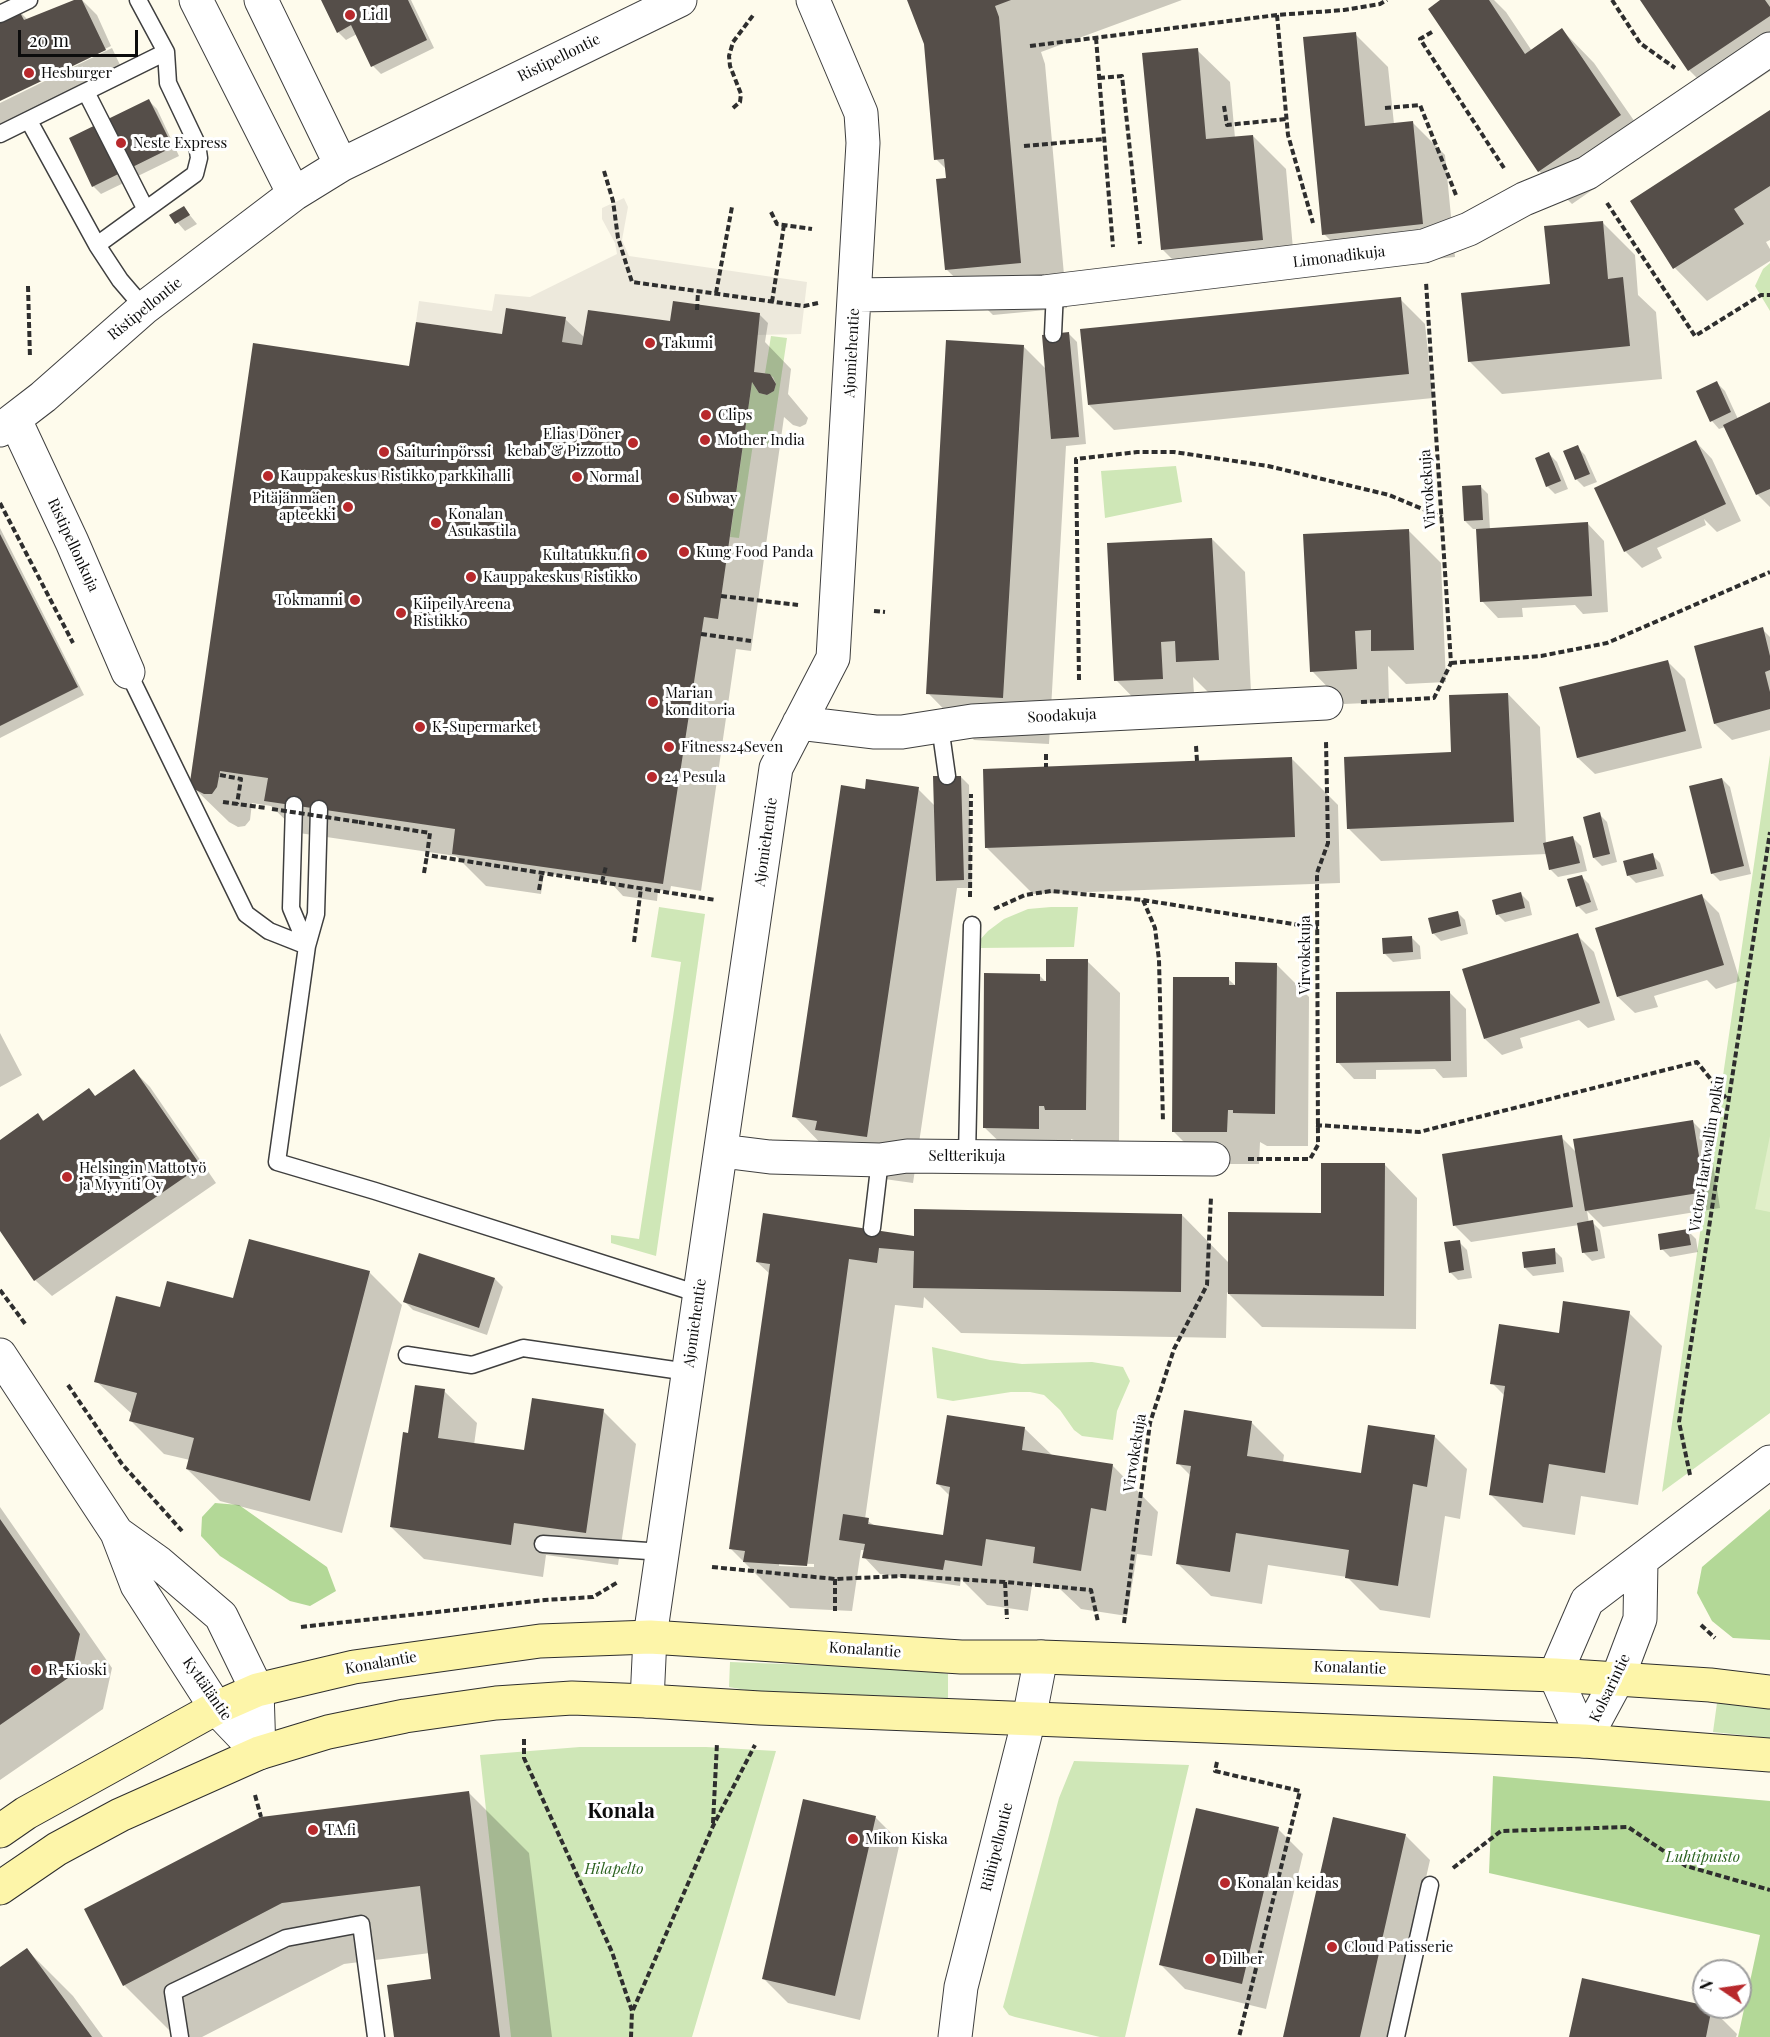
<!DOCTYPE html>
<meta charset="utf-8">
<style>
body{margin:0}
#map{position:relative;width:1770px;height:2037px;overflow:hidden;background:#fefbec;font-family:"Playfair Display",serif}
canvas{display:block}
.north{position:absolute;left:1692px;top:1959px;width:60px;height:60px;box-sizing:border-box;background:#fff;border:2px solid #9e9e9e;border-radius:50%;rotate:283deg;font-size:16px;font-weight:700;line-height:24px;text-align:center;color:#0c0c0c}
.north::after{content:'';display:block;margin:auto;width:21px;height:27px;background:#b8292c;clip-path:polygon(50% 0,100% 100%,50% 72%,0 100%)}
.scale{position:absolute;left:18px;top:30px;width:120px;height:27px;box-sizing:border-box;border:3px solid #0c0c0c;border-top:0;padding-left:8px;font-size:18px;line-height:21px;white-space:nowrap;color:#0c0c0c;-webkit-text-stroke:4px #fff;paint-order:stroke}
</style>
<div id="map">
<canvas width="1770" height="2037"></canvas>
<div class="north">N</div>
<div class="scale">20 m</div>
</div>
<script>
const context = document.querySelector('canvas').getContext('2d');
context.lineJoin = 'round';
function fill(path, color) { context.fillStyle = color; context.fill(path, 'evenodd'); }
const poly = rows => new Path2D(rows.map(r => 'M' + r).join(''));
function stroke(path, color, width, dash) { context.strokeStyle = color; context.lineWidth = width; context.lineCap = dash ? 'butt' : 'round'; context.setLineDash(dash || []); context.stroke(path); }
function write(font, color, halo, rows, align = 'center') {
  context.font = font + ' "Playfair Display",serif'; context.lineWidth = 6; context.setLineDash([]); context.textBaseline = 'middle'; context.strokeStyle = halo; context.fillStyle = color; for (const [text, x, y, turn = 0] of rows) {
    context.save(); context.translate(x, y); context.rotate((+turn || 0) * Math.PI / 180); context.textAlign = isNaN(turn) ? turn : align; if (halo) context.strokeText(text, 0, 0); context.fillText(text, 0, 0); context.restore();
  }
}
fill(poly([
 [1770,263,1770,311,1755,286,1763,269],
 [771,336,787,338,771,446,753,444,739,538,730,537,752,382,759,393,767,395,774,391,776,384,773,377,765,373],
 [1176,466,1182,502,1105,518,1101,471],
 [1770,755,1770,1413,1662,1492],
 [659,907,705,914,656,1256,611,1243,611,1235,639,1239,673,1017,681,962,651,957],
 [1051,907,1078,907,1074,947,978,948,978,942,988,931,1004,919,1028,909],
 [932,1347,990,1360,1022,1364,1092,1362,1123,1367,1130,1381,1117,1411,1113,1440,1082,1436,1074,1430,1060,1410,1044,1395,1030,1392,1011,1392,953,1401,937,1398],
 [730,1662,918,1669,948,1674,948,1698,757,1692,729,1687],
 [1717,1703,1770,1708,1770,1738,1713,1732],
 [580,1747,706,1747,776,1751,692,2037,511,2037,480,1755],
 [1074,1761,1189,1765,1125,2037,1100,2037,1015,2017,1009,2015,1003,2007,1059,1798]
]), '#cfe7b7');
fill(poly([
 [215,1503,239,1505,327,1567,336,1591,310,1606,290,1601,220,1556,201,1536,202,1517],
 [1770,1509,1770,1640,1733,1638,1712,1621,1697,1593,1702,1567],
 [1493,1776,1770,1801,1770,2037,1738,2037,1760,1935,1489,1873]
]), '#b3d897');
fill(poly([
 [1770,1136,1770,1212,1755,1209]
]), '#e1efc9');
fill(poly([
 [624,198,628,207,622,240,629,256,807,282,801,334,757,335,588,310,582,345,562,342,566,318,502,334,416,322,419,301,492,311,495,294,530,297,617,254,615,243,602,219,602,208]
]), '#ede9dc');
fill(poly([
 [77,0,82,0,97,15,111,46,0,100,17,9,28,20],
 [322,0,411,0,434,48,381,74,373,66,357,34,346,40,338,32],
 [909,0,1182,0,1041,52,1045,64,1067,308,993,315,946,269,947,170,936,159,925,44],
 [1443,0,1494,0,1506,12,1532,51,1562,30,1594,63,1653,148,1572,204,1539,171],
 [1642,0,1770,0,1770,71,1722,103,1689,70],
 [1355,34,1388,67,1394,124,1412,122,1445,155,1455,257,1357,267,1324,234],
 [112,48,121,67,0,126,0,103],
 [1197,50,1230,82,1235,138,1253,136,1286,169,1295,272,1195,282,1162,249],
 [149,101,157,109,179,156,101,194,93,186],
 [1770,112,1770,240,1766,242,1770,249,1770,261,1707,301,1675,268,1632,202],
 [184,208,197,224,185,231,171,215],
 [1602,222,1635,255,1638,295,1656,312,1662,379,1502,394,1469,361,1551,286],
 [1400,299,1425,324,1433,398,1114,430,1089,405],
 [759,314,768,323,765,342,791,369,788,394,808,418,806,424,800,427,793,425,784,417,751,651,736,649,701,891,671,886,670,891,658,890,657,901,623,896,611,883,544,873,541,894,486,886,456,856,299,833,271,806,252,803,250,820,245,826,238,827,229,822,195,789,410,368,503,336,565,319,585,338,671,323],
 [1069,334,1077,342,1086,444,1066,446,1049,744,974,740,928,693,1023,346,1046,369],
 [1717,383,1725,391,1738,419,1770,404,1770,507,1757,494,1725,427,1719,429,1712,421,1698,391],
 [1696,442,1712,459,1741,521,1717,532,1704,519,1706,525,1657,548,1662,558,1642,568,1625,551],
 [1577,447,1585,455,1597,482,1584,487,1576,479],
 [1549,454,1557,462,1568,489,1555,494,1547,486],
 [1480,486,1488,494,1490,530,1588,524,1604,541,1608,612,1583,614,1575,605,1522,608,1523,617,1498,618,1482,601,1477,529,1473,529,1465,521],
 [0,528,84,695,0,738],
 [1408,530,1441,563,1446,682,1406,684,1388,666,1389,702,1344,704,1312,671],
 [1212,539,1245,572,1251,692,1210,694,1193,677,1195,711,1148,713,1116,680],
 [1762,629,1770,637,1770,730,1732,740,1715,724,1695,647],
 [1668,662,1685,679,1702,748,1595,774,1578,758,1561,688],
 [1508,694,1540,727,1546,844,1573,838,1581,846,1587,871,1558,877,1550,869,1547,854,1381,861,1348,828,1453,753],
 [1292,759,1338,805,1340,883,1033,894,987,848],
 [961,777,969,785,972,888,957,888,913,1183,863,1176,840,1163,794,1116,918,789,935,806],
 [1722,779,1730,787,1751,874,1720,881,1712,873],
 [1599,814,1607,822,1617,862,1602,866,1594,858],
 [1652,855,1660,863,1664,876,1636,883,1628,875],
 [1581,876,1589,884,1598,910,1586,914,1578,906],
 [1521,894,1529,902,1532,915,1505,922,1497,914],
 [1702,896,1719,913,1740,981,1716,989,1707,980,1654,996,1658,1007,1635,1013,1618,997],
 [1457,912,1465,920,1468,934,1441,941,1433,933],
 [1577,935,1594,952,1615,1020,1588,1028,1579,1020,1520,1038,1523,1048,1502,1055,1485,1039],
 [1412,938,1420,946,1421,959,1393,962,1385,954],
 [1087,961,1120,993,1119,1143,1079,1142,1071,1139,1071,1161,1018,1160,985,1128,1039,975,1048,984],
 [1276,964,1309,997,1308,1146,1267,1146,1260,1142,1259,1164,1206,1164,1173,1131,1228,979,1237,987],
 [1449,992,1466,1009,1467,1077,1443,1078,1435,1069,1376,1070,1376,1079,1354,1079,1338,1062],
 [0,1033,22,1075,0,1087],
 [134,1071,150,1087,216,1183,52,1296,35,1280,0,1229,0,1142,38,1115,45,1122,96,1097],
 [1692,1121,1709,1138,1720,1208,1603,1227,1587,1211,1589,1223,1592,1222,1600,1230,1605,1258,1592,1261,1584,1253,1579,1225,1471,1242,1455,1226,1561,1137,1577,1153],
 [1385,1165,1417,1198,1416,1329,1262,1327,1227,1292,1226,1338,961,1333,924,1297,923,1308,895,1305,865,1519,875,1526,944,1536,950,1496,938,1484,1024,1428,1053,1456,1112,1465,1158,1512,1152,1556,1137,1554,1127,1616,1081,1609,1060,1589,1032,1585,1028,1611,987,1605,961,1579,960,1586,880,1574,864,1557,865,1550,861,1550,852,1611,790,1608,731,1549,770,1274,757,1262,915,1238,1182,1215,1229,1263,1322,1215],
 [779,1563,814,1564,814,1567,779,1566],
 [1688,1231,1696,1239,1698,1252,1670,1257,1662,1249],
 [1459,1242,1467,1250,1472,1278,1458,1280,1450,1272],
 [1554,1250,1562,1258,1564,1272,1533,1276,1525,1268],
 [420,1255,495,1279,503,1287,487,1335,413,1310,405,1302],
 [369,1272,402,1305,342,1533,220,1501,187,1469,190,1460,164,1454,131,1421,133,1415,96,1381,234,1300],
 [1629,1313,1662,1346,1638,1505,1581,1496,1575,1535,1523,1527,1490,1494,1505,1396,1492,1383,1560,1334],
 [444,1391,477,1423,474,1445,525,1452,603,1411,636,1444,618,1565,546,1555,543,1577,424,1559,391,1527,409,1435],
 [1251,1422,1284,1455,1283,1462,1362,1474,1434,1436,1467,1469,1460,1519,1445,1516,1430,1618,1380,1610,1347,1577,1268,1565,1262,1604,1211,1596,1178,1564,1191,1476,1178,1463],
 [0,1507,112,1668,103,1709,0,1780],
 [468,1792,529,1853,552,2037,395,2037,433,1980,430,1953,344,1964,202,2037,176,2037,124,1985],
 [875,1817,900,1842,860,2020,788,2003,763,1978],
 [1278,1829,1303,1854,1266,2009,1185,1989,1160,1964],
 [1405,1835,1430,1860,1390,2037,1285,2037],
 [27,1950,73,1996,103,2037,0,2037,0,1969],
 [1712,2009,1737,2034,1736,2037,1571,2037]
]), '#0003');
fill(poly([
 [74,0,82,0,106,50,0,101,0,15,17,7,24,20],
 [321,0,408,0,427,40,371,67,351,25,337,33],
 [907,0,1011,0,995,6,999,17,1021,263,945,270,936,179,946,178,944,159,934,160,924,44],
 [1440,0,1489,0,1525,54,1562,28,1621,115,1538,172,1428,9],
 [1640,0,1765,0,1770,7,1770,16,1688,71],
 [1356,32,1365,126,1413,121,1423,224,1322,235,1303,37],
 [1198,48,1206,139,1253,135,1263,240,1161,250,1142,53],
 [149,99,173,147,92,187,69,138],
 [1770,110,1770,186,1734,209,1744,224,1673,269,1630,201],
 [184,206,190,215,175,224,169,215],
 [1603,221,1608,279,1623,277,1630,346,1468,362,1461,293,1550,284,1544,226],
 [1401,297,1409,374,1088,405,1080,329],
 [673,301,760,313,754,372,770,374,776,384,774,391,767,395,759,393,752,382,718,619,704,617,663,884,452,854,455,829,264,801,268,778,220,771,217,787,212,794,204,794,194,789,190,782,253,343,409,366,416,322,502,334,506,308,566,317,562,342,582,345,588,310,670,321],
 [1069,332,1079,437,1051,439,1042,335],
 [946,340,1024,345,1003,698,926,694],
 [1717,381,1731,412,1710,422,1696,391],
 [1770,402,1770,489,1756,495,1723,425],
 [1696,440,1726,504,1624,552,1594,488],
 [1578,445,1590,474,1575,480,1563,451],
 [1549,452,1561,481,1546,487,1535,458],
 [1481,485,1483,520,1464,521,1462,486],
 [1588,522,1592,596,1480,602,1476,529],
 [1409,529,1414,650,1371,651,1371,630,1355,631,1357,669,1310,672,1303,534],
 [0,534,78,687,0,726],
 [1212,538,1219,660,1176,662,1175,641,1161,642,1163,679,1114,681,1107,543],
 [1763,627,1770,656,1770,670,1765,672,1770,692,1770,709,1714,724,1694,646],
 [1668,660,1686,731,1577,758,1559,687],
 [1508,693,1514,822,1347,829,1344,757,1451,752,1449,695],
 [1292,757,1295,837,985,848,983,769],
 [933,776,961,776,964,880,936,881],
 [1722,778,1744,866,1711,874,1689,786],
 [866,779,919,787,867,1137,815,1130,817,1121,792,1117,841,785,865,789],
 [1600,812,1610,854,1593,858,1583,817],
 [1573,836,1580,863,1549,870,1543,843],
 [1653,853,1657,869,1627,876,1623,861],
 [1582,875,1591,902,1576,907,1567,879],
 [1521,892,1525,908,1496,915,1492,900],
 [1702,894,1724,965,1617,997,1595,928],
 [1458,911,1461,926,1432,934,1428,918],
 [1578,933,1600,1003,1484,1039,1462,969],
 [1412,936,1413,952,1383,954,1382,938],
 [1046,959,1088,959,1086,1110,1045,1110,1044,1106,1039,1106,1039,1129,983,1128,984,973,1040,974,1040,981,1046,981],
 [1235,962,1277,963,1275,1114,1233,1113,1233,1110,1228,1110,1227,1132,1172,1132,1173,977,1229,977,1229,985,1235,985],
 [1450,991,1451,1061,1336,1063,1336,992],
 [134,1069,201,1166,34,1281,0,1231,0,1140,38,1113,43,1121,89,1088,95,1096],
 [1693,1120,1705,1192,1585,1211,1573,1139],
 [1562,1135,1573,1207,1453,1226,1442,1154],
 [1321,1163,1385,1163,1384,1296,1228,1294,1228,1212,1321,1213],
 [914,1209,1182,1214,1181,1292,913,1288,914,1251,879,1248,877,1263,849,1259,807,1566,743,1562,745,1551,729,1549,770,1264,756,1262,763,1213,914,1236],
 [1593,1220,1598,1251,1582,1253,1577,1223],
 [1688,1229,1691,1245,1660,1250,1658,1234],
 [249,1239,370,1271,310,1501,186,1469,194,1438,129,1421,137,1393,94,1382,116,1296,160,1307,167,1281,233,1298],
 [1460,1240,1464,1270,1449,1273,1444,1242],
 [1555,1248,1556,1264,1524,1268,1522,1252],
 [419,1253,495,1278,479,1328,403,1302],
 [1563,1301,1630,1311,1605,1473,1549,1464,1543,1503,1489,1495,1505,1386,1490,1384,1499,1324,1559,1333],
 [415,1385,445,1389,438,1438,524,1450,532,1398,604,1409,586,1533,514,1523,511,1545,390,1527,403,1432,408,1433],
 [1184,1410,1252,1421,1247,1456,1361,1473,1368,1425,1435,1435,1427,1487,1413,1484,1398,1586,1345,1578,1349,1550,1236,1533,1230,1572,1176,1564,1191,1466,1176,1464],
 [947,1415,1025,1427,1022,1450,1113,1464,1106,1511,1091,1508,1081,1571,1033,1563,1035,1547,986,1539,982,1566,945,1560,943,1570,862,1558,865,1544,839,1540,843,1514,869,1518,868,1524,943,1535,950,1487,936,1484],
 [0,1519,80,1634,71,1676,0,1725],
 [469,1791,500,2037,394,2037,387,1985,431,1979,420,1886,282,1903,123,1986,84,1909,261,1817],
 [803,1799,876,1816,835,1996,762,1979],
 [1196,1808,1279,1827,1242,1984,1159,1965],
 [1333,1817,1406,1834,1360,2037,1283,2037],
 [27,1948,92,2037,0,2037,0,1967],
 [1582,1978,1712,2007,1706,2037,1569,2037]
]), '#554e49');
const lane = poly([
 [0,14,29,0],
 [86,92,145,208],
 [29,121,97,245,120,280,144,308],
 [0,134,166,52],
 [97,245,195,174,199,158,197,144,168,83,166,52,138,0],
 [1053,334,1055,291],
 [128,672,246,914,269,931,307,946,277,1162,375,1191,699,1294],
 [940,726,947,776],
 [294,805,291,908,307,946],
 [307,946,316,914,319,809],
 [967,1156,972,925],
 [872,1228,880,1160],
 [407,1355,472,1365,523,1348,688,1372],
 [543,1544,663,1552],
 [180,2037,173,1992,286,1938,361,1924,376,2037],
 [1396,2037,1430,1885]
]);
const street = poly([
 [196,0,294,194],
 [261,0,341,165],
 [855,295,1044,292,1424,246,1469,229,1524,199,1587,173,1770,49],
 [15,420,72,542,128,672],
 [0,430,43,397,144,308,294,194,341,165,680,0],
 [799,723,875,732,902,732,972,721,1326,703],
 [722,1151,770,1157,880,1160,907,1156,1213,1159],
 [0,1355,117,1533,137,1585,216,1708,259,1753],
 [117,1533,159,1563,221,1616,257,1690,259,1753],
 [647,1701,650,1637,776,768,833,658,863,143,861,113,813,0],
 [1584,1741,1555,1675,1587,1601,1770,1462],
 [1584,1741,1617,1680,1640,1619,1641,1561],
 [955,2037,961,1987,1029,1719,1041,1657]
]);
const secondary = poly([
 [0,1831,26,1813,216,1708,257,1690,354,1667,540,1641,650,1637,961,1657,1041,1657,1555,1675,1710,1685,1770,1692],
 [0,1888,57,1849,120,1815,259,1753,328,1732,405,1716,496,1703,572,1698,647,1701,760,1708,1584,1741,1770,1755]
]);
stroke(lane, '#3f3f3f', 19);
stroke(street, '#3f3f3f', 35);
stroke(secondary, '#2e2e2e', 35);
stroke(poly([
 [1612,0,1640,43,1675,68],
 [1277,15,1288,135,1313,223],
 [1432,32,1420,39,1504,168],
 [1096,38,1113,247],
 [1030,46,1277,15,1344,10,1380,4,1387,0],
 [1099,78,1122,76,1140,244],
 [1224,106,1227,125,1286,119],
 [733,108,740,102,741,94,730,66,729,56,733,42,754,14],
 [1385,108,1420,105,1456,195],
 [1024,146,1104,139],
 [604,171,613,201,618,238,632,282,804,306,818,303],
 [1607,203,1695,336,1761,295,1770,295],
 [771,212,777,224,812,229],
 [28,286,30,358],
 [716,293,732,207],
 [772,302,784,225],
 [697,310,698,292],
 [0,503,73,643],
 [721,596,798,605],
 [874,611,885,612],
 [701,634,751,641],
 [1451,663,1541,656,1607,643,1770,572],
 [1079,680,1076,459,1137,452,1174,452,1268,466,1389,495,1442,517],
 [1361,702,1434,698,1451,663,1426,282],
 [1196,746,1197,761],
 [1046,754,1046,767],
 [220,775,241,779,237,804],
 [223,802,266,808],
 [359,822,430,833,427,855,716,900],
 [424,873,427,855],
 [602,882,606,866],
 [539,890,542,873],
 [970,897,971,794],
 [1143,900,1155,928,1159,960,1163,1122],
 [994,909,1025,895,1051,891,1143,900,1318,928],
 [634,942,641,888],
 [1316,1125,1419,1132,1697,1062,1726,1098],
 [1248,1159,1310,1159,1318,1145,1317,873,1328,843,1326,741],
 [0,1290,26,1325],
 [68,1385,122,1464,182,1531],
 [1690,1475,1679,1422,1770,832],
 [712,1567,835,1579,902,1576,1005,1582,1091,1590,1098,1622],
 [835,1579,835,1611],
 [1005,1582,1007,1619],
 [1124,1623,1150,1423,1174,1349,1207,1285,1211,1197],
 [1701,1625,1715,1638],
 [301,1627,545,1600,593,1597,618,1582],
 [524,1739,524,1758,612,1952,632,2011,631,2037],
 [1217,1762,1215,1771,1300,1791,1239,2037],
 [255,1795,261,1817],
 [713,1823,717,1743],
 [1453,1868,1501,1831,1628,1827,1686,1866,1770,1890],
 [633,2010,713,1826,755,1745]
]), '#2e2e2e', 4, [6, 3]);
stroke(lane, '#fff', 16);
stroke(street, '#fff', 33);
stroke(secondary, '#fdf5a9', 33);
stroke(poly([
 [272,809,359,822]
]), '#2e2e2e', 4, [6, 3]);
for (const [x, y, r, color] of [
 [350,15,6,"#b8292c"],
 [29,73,6,"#b8292c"],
 [121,143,6,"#b8292c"],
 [650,343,6,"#b8292c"],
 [706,415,6,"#b8292c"],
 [705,440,6,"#b8292c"],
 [633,443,6,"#b8292c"],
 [384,452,6,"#b8292c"],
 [268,476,6,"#b8292c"],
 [577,477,6,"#b8292c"],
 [674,498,6,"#b8292c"],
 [348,507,6,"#b8292c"],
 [436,523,6,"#b8292c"],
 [684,552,6,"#b8292c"],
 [642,555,6,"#b8292c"],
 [471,577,6,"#b8292c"],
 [355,600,6,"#b8292c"],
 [401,613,6,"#b8292c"],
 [653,702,6,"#b8292c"],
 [420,727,6,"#b8292c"],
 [669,747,6,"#b8292c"],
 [652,777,6,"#b8292c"],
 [67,1177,6,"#b8292c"],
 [36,1670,6,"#b8292c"],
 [313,1830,6,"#b8292c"],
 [853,1839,6,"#b8292c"],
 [1225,1883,6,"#b8292c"],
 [1332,1947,6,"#b8292c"],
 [1210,1959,6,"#b8292c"]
]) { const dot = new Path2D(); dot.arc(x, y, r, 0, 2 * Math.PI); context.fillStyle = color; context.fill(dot); stroke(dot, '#fff', 2); }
write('15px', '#0c0c0c', '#fff', [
 ["Lidl",362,15],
 ["Hesburger",41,73],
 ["Neste Express",133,143],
 ["Takumi",662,343],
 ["Clips",718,415],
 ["Elias Döner",621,434,"right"],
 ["kebab & Pizzotto",621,451,"right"],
 ["Mother India",717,440],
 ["Saiturinpörssi",396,452],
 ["Kauppakeskus Ristikko parkkihalli",280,476],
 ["Normal",589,477],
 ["Pitäjänmäen",336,498,"right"],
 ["apteekki",336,515,"right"],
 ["Subway",686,498],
 ["Konalan",448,514],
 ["Asukastila",448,531],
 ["Kung Food Panda",696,552],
 ["Kultatukku.fi",630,555,"right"],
 ["Kauppakeskus Ristikko",483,577],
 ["Tokmanni",343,600,"right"],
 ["KiipeilyAreena",413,604],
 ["Ristikko",413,621],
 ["Marian",665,693],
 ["konditoria",665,710],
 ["K-Supermarket",432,727],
 ["Fitness24Seven",681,747],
 ["24 Pesula",664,777],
 ["Helsingin Mattotyö",79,1168],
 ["ja Myynti Oy",79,1185],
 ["R-Kioski",48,1670],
 ["TA.fi",325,1830],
 ["Mikon Kiska",865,1839],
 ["Konalan keidas",1237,1883],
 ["Cloud Patisserie",1344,1947],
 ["Dilber",1222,1959]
], 'left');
write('15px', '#0c0c0c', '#fff', [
 ["Ristipellontie",559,58,-26],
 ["Limonadikuja",1339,257,-7],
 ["Ristipellontie",145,309,-39],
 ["Ajomiehentie",852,353,-87],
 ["Virvokekuja",1428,489,-94],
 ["Ristipellonkuja",73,545,65],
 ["Soodakuja",1062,716,-3],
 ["Ajomiehentie",766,842,-82],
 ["Virvokekuja",1305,955,-90],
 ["Victor Hartwallin polku",1707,1154,-81],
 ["Seltterikuja",967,1156],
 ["Ajomiehentie",695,1323,-82],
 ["Virvokekuja",1135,1453,-81],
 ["Konalantie",865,1650,4],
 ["Konalantie",381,1663,-10],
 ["Konalantie",1350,1668,2],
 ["Kolsarintie",1610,1688,-64],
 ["Kyttäläntie",207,1689,55],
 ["Riihipellontie",997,1847,-76]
]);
write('italic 15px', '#2b621f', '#fff', [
 ["Luhtipuisto",1703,1857],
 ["Hilapelto",614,1869]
]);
write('bold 21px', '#0c0c0c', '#fff', [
 ["Konala",621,1811]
]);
</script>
